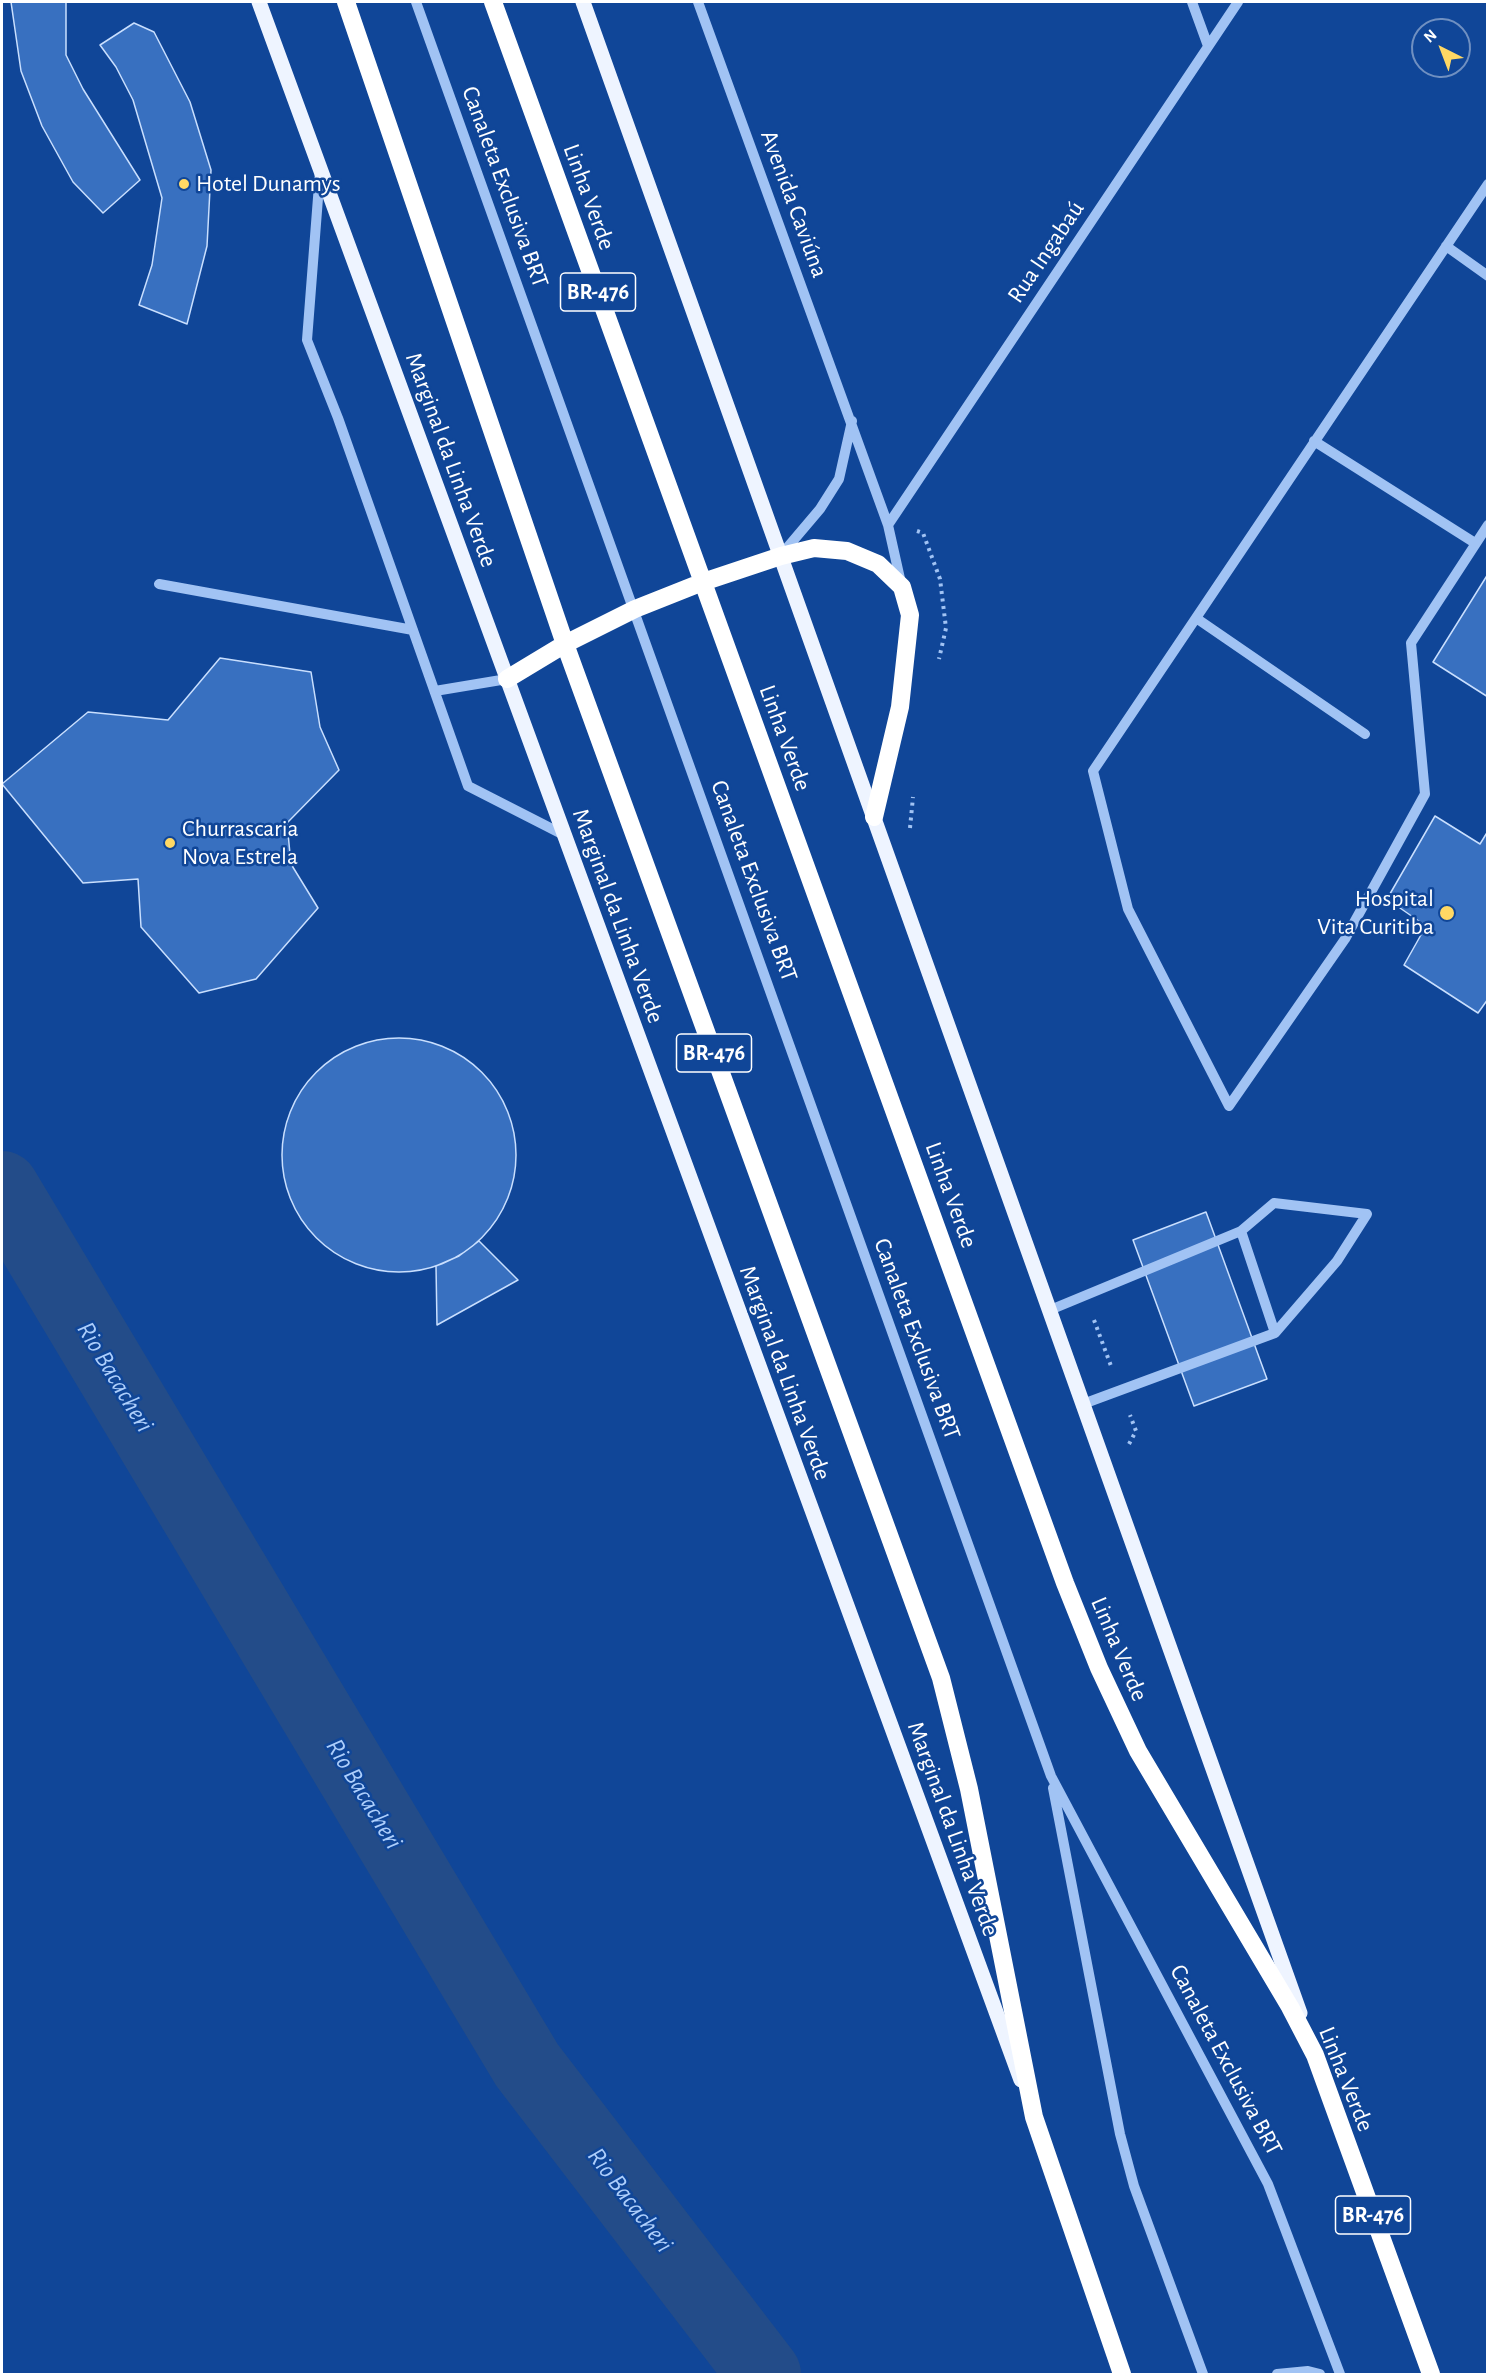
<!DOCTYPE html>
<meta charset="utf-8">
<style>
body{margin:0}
#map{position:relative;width:1489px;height:2376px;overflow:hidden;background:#104698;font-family:"Alegreya Sans",sans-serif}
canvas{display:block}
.frame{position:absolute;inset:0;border:3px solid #fff;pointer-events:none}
.north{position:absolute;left:1411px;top:18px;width:60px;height:60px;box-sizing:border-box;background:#104698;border:2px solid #7090c1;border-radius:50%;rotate:318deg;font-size:16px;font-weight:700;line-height:24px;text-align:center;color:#fff}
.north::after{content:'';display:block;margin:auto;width:21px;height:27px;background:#ffd864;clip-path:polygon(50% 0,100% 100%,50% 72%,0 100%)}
</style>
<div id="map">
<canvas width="1489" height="2376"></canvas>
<div class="frame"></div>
<div class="north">N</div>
</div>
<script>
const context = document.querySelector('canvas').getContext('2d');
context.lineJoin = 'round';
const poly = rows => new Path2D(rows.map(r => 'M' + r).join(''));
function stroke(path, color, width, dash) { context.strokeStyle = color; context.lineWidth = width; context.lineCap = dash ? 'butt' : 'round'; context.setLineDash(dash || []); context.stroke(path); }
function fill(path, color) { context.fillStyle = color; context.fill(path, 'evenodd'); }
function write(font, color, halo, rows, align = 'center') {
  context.font = font + ' "Alegreya Sans",sans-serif'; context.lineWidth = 5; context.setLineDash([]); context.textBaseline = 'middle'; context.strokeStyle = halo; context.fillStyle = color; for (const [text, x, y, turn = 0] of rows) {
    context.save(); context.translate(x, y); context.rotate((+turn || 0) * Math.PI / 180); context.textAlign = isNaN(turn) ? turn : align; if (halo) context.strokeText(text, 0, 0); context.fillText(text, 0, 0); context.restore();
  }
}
stroke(poly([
 [2,1188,527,2065,764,2374]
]), '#234c89', 74);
const building = poly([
 [11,2,66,2,66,55,83,89,140,180,103,213,73,182,42,126,21,71,11,2],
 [134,23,154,32,190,102,211,170,207,246,187,324,139,305,152,265,162,198,133,100,116,67,100,45,134,23],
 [1488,574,1488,697,1433,662,1488,574],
 [220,658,311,672,320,727,339,770,287,823,291,864,318,908,256,979,199,993,141,927,138,879,83,883,2,784,88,712,168,720,220,658],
 [1435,816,1480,844,1488,831,1488,999,1478,1013,1404,965,1426,926,1387,899,1435,816],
 '282 1155a117 117 0 1 1 234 0a117 117 0 1 1-234 0Z',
 [1206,1212,1267,1379,1194,1406,1133,1240,1206,1212],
 [479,1241,518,1280,437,1325,436,1266,459,1256,479,1241]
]);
fill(building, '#3870c0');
stroke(building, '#c9dffe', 1.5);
stroke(poly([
 [917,531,923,533,940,579,946,628,939,659],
 [910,828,913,797],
 [1094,1320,1111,1366],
 [1129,1444,1136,1431,1130,1415]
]), '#a1c3f4', 4, [3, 4.5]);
stroke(poly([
 [416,2,1051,1776,1268,2184,1340,2374],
 [698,2,888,525,901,583],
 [1192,2,1208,46],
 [320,172,307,340,338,418,468,786,564,835],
 [1488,184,1093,771,1128,909,1229,1106,1345,939,1425,794,1411,643,1488,525],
 [1446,246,1488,276],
 [1314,441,1475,543],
 [888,525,1238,2],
 [781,555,820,509,839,479,852,421],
 [159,584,413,630],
 [1196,618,1365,734],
 [435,691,507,679],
 [1241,1231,1275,1333],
 [1050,1310,1241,1231,1274,1203,1367,1214,1337,1261,1275,1333,1083,1404],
 [1053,1788,1120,2134,1134,2186,1203,2374],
 [1277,2374,1308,2371,1320,2374]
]), '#a1c3f4', 10);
stroke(poly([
 [259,2,1021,2080],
 [583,2,1300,2013]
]), '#eef4ff', 15);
stroke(poly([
 [346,2,565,644,941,1678,969,1789,1034,2117,1122,2374],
 [493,2,1065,1583,1099,1668,1138,1751,1290,2007,1315,2055,1431,2374],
 [507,679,565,644,635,609,703,582,781,556,814,548,847,551,878,564,902,587,910,615,900,707,874,817]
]), '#fff', 18);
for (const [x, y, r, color] of [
 [184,184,6,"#ffd864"],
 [170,843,6,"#ffd864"],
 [1447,913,8,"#ffd864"]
]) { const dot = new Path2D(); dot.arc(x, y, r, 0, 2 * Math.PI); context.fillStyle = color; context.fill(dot); stroke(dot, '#104698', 2); }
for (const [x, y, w] of [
 [598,292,75],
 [714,1053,75],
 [1373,2215,75]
]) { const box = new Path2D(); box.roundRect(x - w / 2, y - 19, w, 38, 4.5); context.fillStyle = '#104698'; context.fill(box); stroke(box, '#fff', 1.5); }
write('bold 22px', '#fff', null, [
 ["BR-476",598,292],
 ["BR-476",714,1053],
 ["BR-476",1373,2215]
]);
write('24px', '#fff', '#104698', [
 ["Hotel Dunamys",196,184],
 ["Churrascaria",182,829],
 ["Nova Estrela",182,857],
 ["Hospital",1434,899,"right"],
 ["Vita Curitiba",1434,927,"right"]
], 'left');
write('24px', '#fff', '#104698', [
 ["Canaleta Exclusiva BRT",505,187,70],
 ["Linha Verde",589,197,70],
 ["Avenida Caviúna",794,204,70],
 ["Rua Ingabaú",1046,252,-56],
 ["Marginal da Linha Verde",451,460,70],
 ["Linha Verde",785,738,70],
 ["Canaleta Exclusiva BRT",754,881,70],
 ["Marginal da Linha Verde",618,916,70],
 ["Linha Verde",951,1195,70],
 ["Canaleta Exclusiva BRT",917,1339,70],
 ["Marginal da Linha Verde",785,1373,70],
 ["Linha Verde",1119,1649,67],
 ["Marginal da Linha Verde",953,1829,70],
 ["Canaleta Exclusiva BRT",1226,2060,62],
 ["Linha Verde",1346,2079,68]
]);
write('italic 26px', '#adcefb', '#104698', [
 ["Rio Bacacheri",115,1377,59],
 ["Rio Bacacheri",364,1794,59],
 ["Rio Bacacheri",630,2200,53]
]);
</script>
